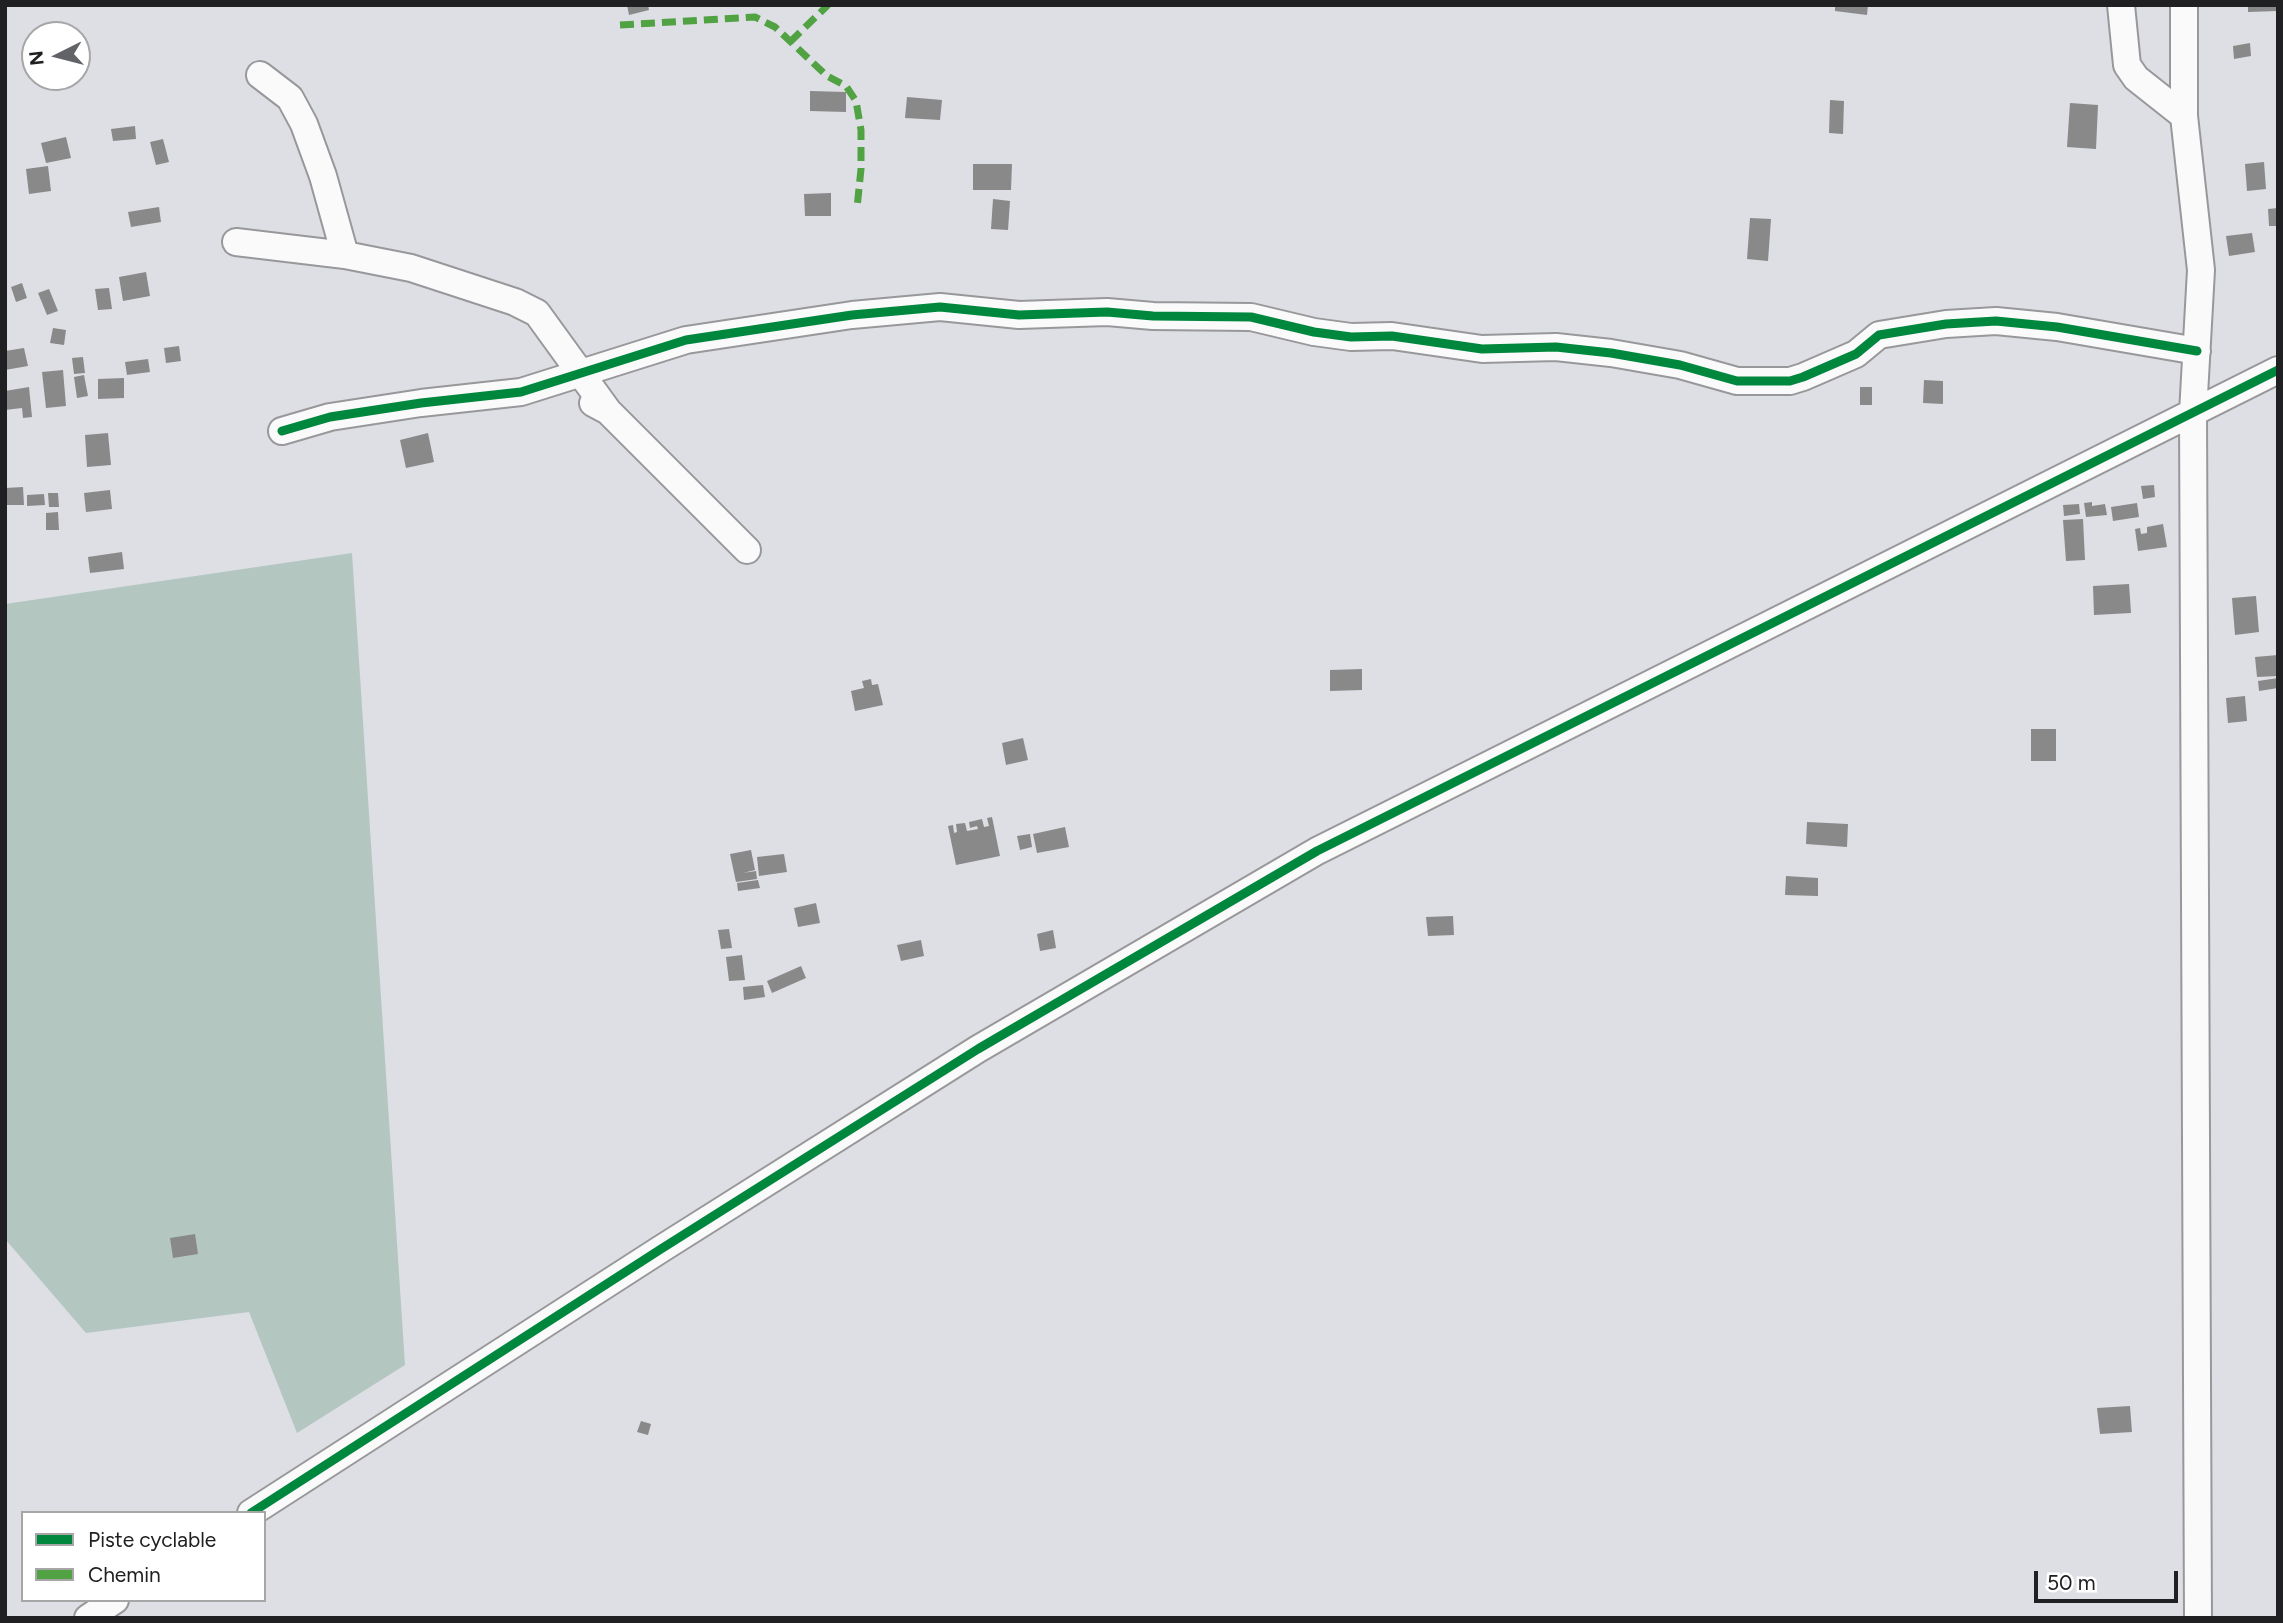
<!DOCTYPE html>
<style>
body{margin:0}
#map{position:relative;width:2283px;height:1623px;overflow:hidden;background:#dedfe4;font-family:Figtree,sans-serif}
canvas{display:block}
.frame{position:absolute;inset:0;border:7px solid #202023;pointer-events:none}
.legend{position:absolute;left:21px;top:1511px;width:245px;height:91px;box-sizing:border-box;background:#fff;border:2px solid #a6a6a7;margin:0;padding:9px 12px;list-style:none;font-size:21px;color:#202023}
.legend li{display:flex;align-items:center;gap:14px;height:35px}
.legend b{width:35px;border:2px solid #a6a6a7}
.north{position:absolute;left:21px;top:21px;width:70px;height:70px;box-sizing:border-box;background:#fff;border:2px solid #a6a6a7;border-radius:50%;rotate:264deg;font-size:19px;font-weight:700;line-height:28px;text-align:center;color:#202023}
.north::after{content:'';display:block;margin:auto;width:24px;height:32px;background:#626367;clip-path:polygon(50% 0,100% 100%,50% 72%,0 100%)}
.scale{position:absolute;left:2034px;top:1571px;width:144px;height:32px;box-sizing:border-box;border:4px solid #202023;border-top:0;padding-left:9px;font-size:21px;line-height:24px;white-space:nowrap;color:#202023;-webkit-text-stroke:5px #fff;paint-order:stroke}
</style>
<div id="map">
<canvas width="2283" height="1623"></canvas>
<div class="frame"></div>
<ul class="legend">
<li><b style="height:9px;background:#00873e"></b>Piste cyclable</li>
<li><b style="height:9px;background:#50a242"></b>Chemin</li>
</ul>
<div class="north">N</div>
<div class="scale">50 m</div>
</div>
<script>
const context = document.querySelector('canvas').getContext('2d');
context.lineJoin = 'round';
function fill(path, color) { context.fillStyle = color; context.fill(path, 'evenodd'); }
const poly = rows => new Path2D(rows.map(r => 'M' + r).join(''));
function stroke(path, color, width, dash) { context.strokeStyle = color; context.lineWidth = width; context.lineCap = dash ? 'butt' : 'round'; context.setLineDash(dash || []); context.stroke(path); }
fill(poly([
 [352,553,405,1365,297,1433,249,1312,86,1333,5,1239,5,604]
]), '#b3c7c0');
fill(poly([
 [627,5,648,5,649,10,629,15],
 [1835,5,1868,5,1867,15,1835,11],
 [2248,5,2278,5,2278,11,2248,12],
 [2250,43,2251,56,2234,59,2233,46],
 [810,91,846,92,846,112,810,111],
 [907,97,942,100,940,120,905,118],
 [1830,100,1844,101,1843,134,1829,133],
 [2070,103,2098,105,2096,149,2067,147],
 [135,126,136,139,113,141,111,129],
 [66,137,71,158,46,163,41,143],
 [163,139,169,162,156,165,150,142],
 [2264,162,2266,189,2247,191,2245,164],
 [973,164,1012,164,1011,190,973,190],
 [48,166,51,191,29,194,26,169],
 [831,193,831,216,805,216,804,194],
 [993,199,1010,201,1008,230,991,229],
 [159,207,161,222,131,227,128,212],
 [2278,208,2278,226,2269,226,2268,209],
 [1750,218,1771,219,1768,261,1747,259],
 [2252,233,2255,252,2229,256,2226,236],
 [146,272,150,296,123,301,119,277],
 [22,283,27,298,16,302,11,287],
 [109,288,112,309,98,310,95,289],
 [49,289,58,311,47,315,38,293],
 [53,328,66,330,64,345,50,343],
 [179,346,181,361,166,363,164,348],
 [24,348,28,366,5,370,5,351],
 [83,357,85,373,74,374,72,358],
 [148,359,150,372,127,375,125,362],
 [63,370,66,406,46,408,42,372],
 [84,375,88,396,77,398,74,377],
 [124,378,124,398,98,399,98,379],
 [1924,380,1943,381,1943,404,1923,403],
 [29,387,32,417,23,418,22,408,5,410,5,391],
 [1860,387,1872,387,1872,405,1860,405],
 [108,433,111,465,87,467,85,435],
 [428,433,434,462,406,468,400,440],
 [2154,485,2155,497,2143,499,2141,486],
 [23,487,24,505,5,505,5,488],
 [110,490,112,509,86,512,84,493],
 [48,493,58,493,59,507,49,507],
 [44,494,45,505,27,506,27,495],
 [2092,502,2092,506,2105,504,2107,515,2086,517,2084,503],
 [2137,503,2139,517,2113,521,2111,507],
 [2079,504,2080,514,2064,516,2063,505],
 [58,512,59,530,46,530,46,513],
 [2083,519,2085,560,2066,561,2063,520],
 [2163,524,2167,547,2138,551,2135,529,2140,528,2141,534,2147,533,2147,527],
 [122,552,124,569,90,573,88,557],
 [2129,584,2131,613,2094,615,2093,586],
 [2256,596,2259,632,2235,635,2232,598],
 [2278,655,2278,676,2257,677,2255,657],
 [1362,669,1362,690,1330,691,1330,670],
 [2278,678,2278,688,2259,691,2258,681],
 [871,679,872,685,878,684,883,705,855,711,851,691,864,688,862,681],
 [2245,696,2247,721,2228,723,2226,698],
 [2031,729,2056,729,2056,761,2031,761],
 [1023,738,1028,760,1006,765,1002,743],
 [992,817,1000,856,956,865,948,826,953,825,954,833,957,832,956,824,965,823,967,831,978,829,977,826,970,828,969,822,982,819,984,827,989,826,987,818],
 [1807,822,1848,824,1847,847,1806,844],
 [1065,827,1069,847,1037,853,1033,834],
 [1030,834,1032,847,1020,850,1017,836],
 [751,850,755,870,743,873,756,871,757,879,736,882,730,854],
 [784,854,787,872,759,876,757,857],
 [1786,876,1818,878,1818,896,1785,895],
 [758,880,760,888,738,891,737,883],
 [816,903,820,923,798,927,794,908],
 [1453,916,1454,935,1428,936,1426,917],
 [729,929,732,948,721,949,718,930],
 [1053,930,1056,948,1040,951,1037,934],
 [921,940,924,956,901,961,897,945],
 [742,955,745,980,729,981,726,957],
 [801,966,806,978,772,993,767,981],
 [763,985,765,997,744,1000,743,987],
 [195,1234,198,1254,173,1258,170,1238],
 [2130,1406,2132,1432,2100,1434,2097,1408],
 [641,1421,651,1424,648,1435,637,1432]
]), '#89898a');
const minor = poly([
 [2121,5,2127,65,2136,78,2184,116],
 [2184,5,2184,116,2201,270,2193,413,2198,1618],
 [260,75,290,98,304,124,323,176,345,255],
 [236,242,345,255,411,268,515,302,537,313,608,411],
 [593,403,608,411,747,550],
 [282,431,330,417,421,403,521,392,686,340,852,315,940,307,1019,315,1107,312,1153,316,1251,317,1314,332,1351,337,1392,336,1482,349,1556,347,1611,353,1680,365,1737,381,1790,381,1803,377,1856,354,1879,335,1946,324,1996,321,2057,327,2197,351],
 [251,1513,661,1249,978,1049,1317,851,2278,370],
 [88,1618,115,1600]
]);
stroke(minor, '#98989b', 30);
stroke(minor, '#fafafb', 26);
stroke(poly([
 [620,25,755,17,775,27,827,76,846,86,856,101,861,130,861,169,857,208],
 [790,42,828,5]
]), '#50a242', 7, [14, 7]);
stroke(poly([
 [282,431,330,417,421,403,521,392,686,340,852,315,940,307,1019,315,1107,312,1153,316,1251,317,1314,332,1351,337,1392,336,1482,349,1556,347,1611,353,1680,365,1737,381,1790,381,1803,377,1856,354,1879,335,1946,324,1996,321,2057,327,2197,351],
 [251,1513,661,1249,978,1049,1317,851,2278,370]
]), '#00873e', 9);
</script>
